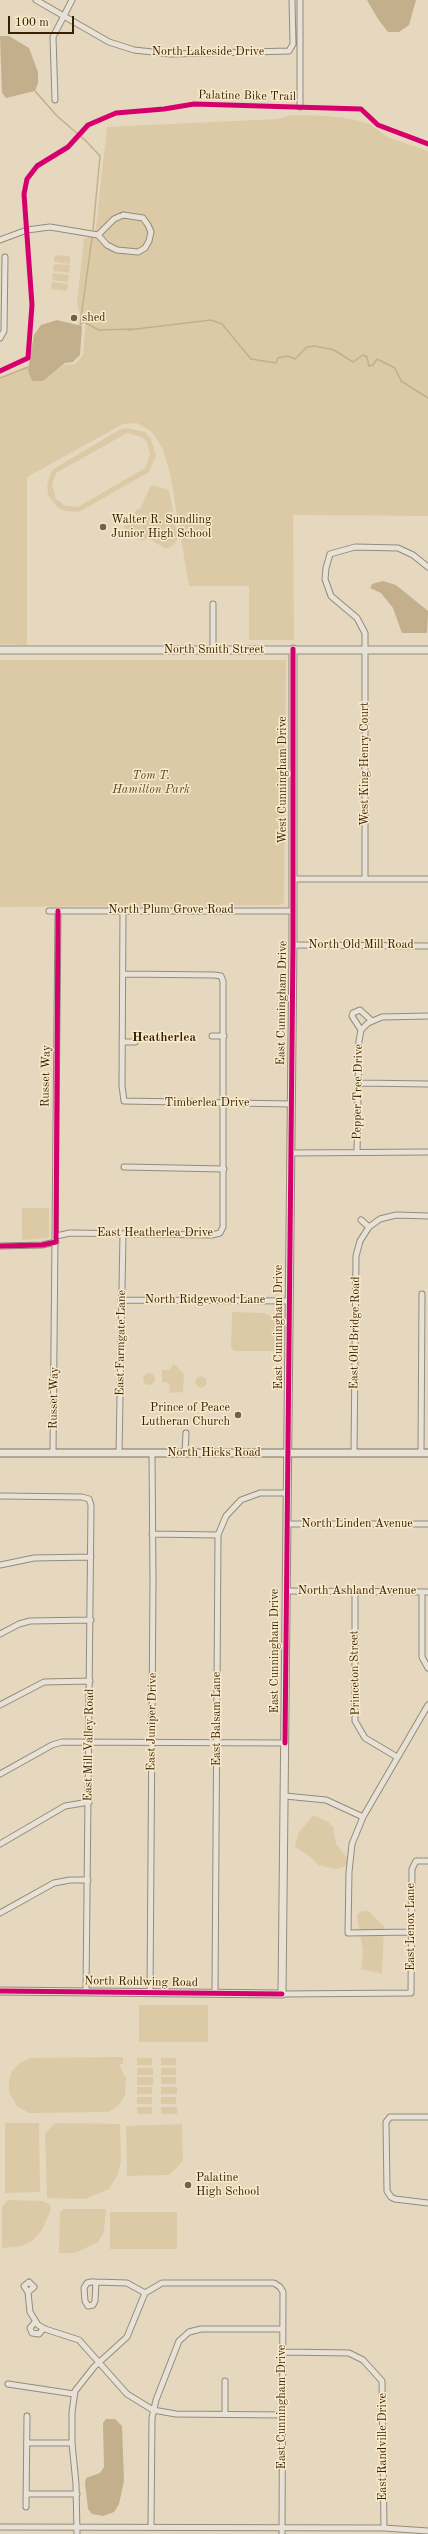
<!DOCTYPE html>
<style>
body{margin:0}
#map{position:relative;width:428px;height:2534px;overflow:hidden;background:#e5d8bf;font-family:"Old Standard TT",serif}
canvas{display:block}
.scale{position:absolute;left:8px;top:16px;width:66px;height:18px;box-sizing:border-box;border:2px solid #382003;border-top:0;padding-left:5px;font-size:12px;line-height:14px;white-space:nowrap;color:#382003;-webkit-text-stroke:3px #f8eacb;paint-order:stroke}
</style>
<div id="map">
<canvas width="428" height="2534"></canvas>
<div class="scale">100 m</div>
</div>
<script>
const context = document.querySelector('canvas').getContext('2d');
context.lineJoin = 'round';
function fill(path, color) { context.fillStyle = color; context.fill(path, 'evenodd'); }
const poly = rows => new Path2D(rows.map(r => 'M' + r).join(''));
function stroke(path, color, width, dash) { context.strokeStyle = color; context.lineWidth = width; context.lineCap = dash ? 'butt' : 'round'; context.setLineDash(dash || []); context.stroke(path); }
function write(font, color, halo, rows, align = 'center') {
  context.font = font + ' "Old Standard TT",serif'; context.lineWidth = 3; context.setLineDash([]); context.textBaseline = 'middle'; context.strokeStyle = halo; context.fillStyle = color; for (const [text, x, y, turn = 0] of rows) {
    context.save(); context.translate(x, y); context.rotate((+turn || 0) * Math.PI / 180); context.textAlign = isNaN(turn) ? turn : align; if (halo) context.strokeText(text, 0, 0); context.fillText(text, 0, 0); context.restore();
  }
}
fill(poly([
 [291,115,328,116,352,119,370,124,387,137,428,151,428,516,293,515,294,640,249,640,249,586,189,586,170,473,162,447,152,432,137,423,123,424,27,477,27,645,0,644,0,378,28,367,30,372,46,378,64,365,75,364,83,355,86,319,80,315,77,302,84,239,95,235,107,127,277,119],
 [55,255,70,256,70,264,54,262],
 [54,264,70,265,69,273,53,271],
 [53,273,69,275,68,282,52,280],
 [52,282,68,284,67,291,51,289],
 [127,428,145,432,151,439,156,456,149,472,79,512,65,511,58,508,48,495,47,484,52,470,119,430],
 [127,433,142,437,147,442,150,455,145,468,78,507,66,506,56,499,52,485,56,473],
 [151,485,169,490,178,537,174,545,166,549,148,538,142,541,125,530,124,527,137,509,140,509],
 [0,660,286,660,284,903,280,905,0,907],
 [22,1208,49,1208,49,1238,22,1240],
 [232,1312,265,1313,272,1317,277,1322,276,1351,234,1351,231,1348],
 [174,1364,184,1374,183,1392,170,1393,169,1383,162,1382,162,1370,169,1370],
 '143 1379a6 6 0 1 1 12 0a6 6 0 1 1-12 0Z',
 '195.5 1382a5.5 5.5 0 1 1 11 0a5.5 5.5 0 1 1-11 0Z',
 [313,1815,328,1822,333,1827,336,1844,349,1860,344,1867,336,1869,318,1865,312,1858,295,1847,298,1834],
 [363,1911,368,1911,384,1926,382,1974,361,1969,363,1950,357,1917,358,1913],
 [139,2005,208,2005,208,2042,139,2042],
 [123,2057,123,2064,120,2064,120,2067,126,2078,125,2095,118,2106,108,2112,29,2113,17,2106,9,2092,9,2080,12,2071,20,2063,30,2058],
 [137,2058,152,2058,152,2065,137,2065],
 [161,2058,176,2058,176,2065,161,2065],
 [137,2068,153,2068,153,2075,137,2075],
 [161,2068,176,2068,176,2075,161,2075],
 [137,2077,153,2077,153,2085,137,2085],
 [161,2077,176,2077,176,2084,161,2084],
 [137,2087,152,2087,152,2094,137,2094],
 [161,2087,177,2087,177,2094,161,2094],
 [137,2097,152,2097,152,2104,137,2104],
 [161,2097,176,2097,176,2104,161,2104],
 [137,2107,152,2107,152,2114,137,2114],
 [161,2107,177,2107,177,2114,161,2114],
 [5,2123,39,2123,40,2192,5,2193],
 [55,2123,120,2124,121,2160,118,2174,109,2189,85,2199,47,2198,45,2133],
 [182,2124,183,2161,169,2175,127,2176,126,2126],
 [8,2200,43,2201,50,2205,51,2209,42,2230,32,2241,22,2246,2,2248,2,2207],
 [63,2209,106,2209,104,2232,98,2242,75,2253,59,2253,60,2213],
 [110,2212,177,2212,177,2249,110,2249]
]), '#dccaa6');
fill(poly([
 [367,0,416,0,409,25,399,32,388,32,378,19],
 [0,36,9,36,29,48,38,72,38,83,35,91,6,98,2,93],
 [57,320,82,326,80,355,73,362,65,363,43,381,32,381,28,370,34,335,41,325],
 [383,581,396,585,428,611,427,633,402,633,393,608,381,593,370,588,372,584],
 [106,2419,115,2419,122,2426,124,2481,119,2504,114,2512,103,2516,92,2514,88,2509,85,2483,86,2478,100,2473,104,2467,103,2423]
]), '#c3af8b');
stroke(poly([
 [35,91,57,116,86,141,100,156,93,230],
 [92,238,80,325,84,322,99,330,133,329,128,330,211,320,222,324,251,359,276,363,278,358,288,356,295,359,307,347,315,346,334,350,353,362,363,355,367,357,369,366,373,365,377,359,395,368,401,381,428,398],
 [0,378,28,367]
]), '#c3af8b', 1.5);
const minor = poly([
 [36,0,109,42,134,50,171,54,289,51,293,44,292,0],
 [300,0,300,107],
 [55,100,53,37,72,0],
 [123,215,143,218,148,225,151,232,149,241,145,248,138,252,117,250,107,245,98,235,114,219,123,215],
 [0,240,27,230,50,227,98,235],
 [0,338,4,331,5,257],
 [213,651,213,604],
 [365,878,365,633,357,618,331,596,325,579,326,568,330,554,355,547,398,548,413,555,428,567],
 [293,879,428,879],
 [123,910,122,1086,124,1101,290,1104],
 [49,911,293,911],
 [293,945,428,946],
 [361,1030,352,1016,353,1013,360,1010,372,1021],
 [212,1036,224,1036],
 [122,1042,135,1042],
 [359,1083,428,1084],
 [290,1153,428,1152],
 [357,1153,359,1041,361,1030,368,1023,382,1017,428,1016],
 [124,1167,224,1169],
 [361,1220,369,1227],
 [56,1236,70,1233,212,1235,220,1233,223,1227,223,981,221,976,214,975,123,974],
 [0,1246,42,1245,56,1242],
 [121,1300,289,1301],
 [53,1453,58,911],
 [119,1453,123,1234],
 [185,1453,186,1433],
 [354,1453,356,1256,360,1241,369,1227,380,1219,396,1215,428,1216],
 [421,1453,422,1294],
 [0,1496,82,1497,89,1499,91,1505,86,1991],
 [287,1524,428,1524],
 [152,1534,218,1535],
 [0,1565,34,1558,91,1557],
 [286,1591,428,1592],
 [355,1591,355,1721,365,1738,397,1757],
 [422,1592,422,1657,428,1668],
 [0,1634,19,1624,30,1621,91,1620],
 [0,1705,44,1682,90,1681],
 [0,1774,52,1745,62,1742,285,1743],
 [285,1796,326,1800,363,1817],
 [0,1844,65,1806,89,1802],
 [0,1913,54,1883,70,1880,88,1880],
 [411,1932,348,1933,349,1872,352,1844,363,1817,428,1705],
 [150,1992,153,1581,152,1453],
 [215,1993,218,1535,226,1516,241,1500,260,1493,287,1493],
 [282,1994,411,1993,412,1869,416,1861,428,1861],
 [428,2117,390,2117,386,2122,387,2191,391,2197,395,2199,428,2203],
 [96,2282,95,2301,93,2305,88,2306,85,2301,84,2288,87,2283,91,2282,96,2282,127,2283,145,2293],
 [28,2292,24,2286,29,2282,34,2287,28,2292,30,2312,38,2325,45,2329,79,2340,127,2394,153,2410,176,2414,282,2415],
 [35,2322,30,2328,32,2333,39,2334,43,2329],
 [282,2352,349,2353,363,2360,382,2381,384,2528],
 [8,2384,74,2394],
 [225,2414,225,2381],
 [27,2443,72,2443],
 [27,2494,77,2494],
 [26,2507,27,2416],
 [0,2527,384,2528,428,2531],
 [151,2527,152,2418,156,2400,179,2341,189,2332,201,2329,282,2329],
 [77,2534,76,2484,72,2443,72,2412,75,2391,94,2367,127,2337,145,2293,162,2283,274,2283,280,2287,283,2292,282,2534]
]);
const tertiary = poly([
 [0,650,428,650],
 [0,1991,282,1994,293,945,293,649]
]);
const secondary = poly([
 [0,1453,428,1453]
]);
stroke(minor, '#958b7a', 7);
stroke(tertiary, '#958b7a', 9);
stroke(secondary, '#7c7261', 9);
stroke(minor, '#e8e2d6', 5);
stroke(tertiary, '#e8e2d6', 7);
stroke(secondary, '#e8e2d6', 7);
stroke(poly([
 [0,371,28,358,32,305,24,194,27,179,37,166,68,147,88,125,116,113,164,109,194,104,361,109,378,125,428,144],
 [0,1246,42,1245,56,1242,58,911],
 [285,1743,293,945,293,649],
 [0,1991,282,1994]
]), '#d6006c', 5);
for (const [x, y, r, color] of [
 [74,318,4,"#756045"],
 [103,527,4,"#756045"],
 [238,1415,4,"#756045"],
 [188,2185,4,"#756045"]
]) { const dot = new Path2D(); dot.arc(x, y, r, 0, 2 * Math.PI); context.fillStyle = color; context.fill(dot); stroke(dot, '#f8eacb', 1.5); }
write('12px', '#382003', '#f8eacb', [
 ["North Lakeside Drive",208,52],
 ["Palatine Bike Trail",247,96,1],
 ["North Smith Street",214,650],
 ["West King Henry Court",365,764,-90],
 ["West Cunningham Drive",283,780,-90],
 ["North Plum Grove Road",171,910],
 ["North Old Mill Road",361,945],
 ["East Cunningham Drive",282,1003,-89],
 ["Russet Way",46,1076,-89],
 ["Pepper Tree Drive",358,1092,-89],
 ["Timberlea Drive",207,1103],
 ["East Heatherlea Drive",155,1233],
 ["North Ridgewood Lane",205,1300],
 ["East Cunningham Drive",279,1327,-90],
 ["East Old Bridge Road",355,1333,-89],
 ["East Farmgate Lane",121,1343,-89],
 ["Russet Way",54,1398,-89],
 ["North Hicks Road",214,1453],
 ["North Linden Avenue",357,1524],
 ["North Ashland Avenue",357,1591],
 ["East Cunningham Drive",275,1651,-90],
 ["Princeton Street",355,1673,-91],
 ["East Balsam Lane",217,1719,-90],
 ["East Juniper Drive",152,1722,-89],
 ["East Mill Valley Road",89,1745,-89],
 ["East Lenox Lane",411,1927,-90],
 ["North Rohlwing Road",141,1982,1],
 ["East Cunningham Drive",282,2407,-90],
 ["East Randville Drive",383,2447,-90]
]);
write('12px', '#382003', '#f8eacb', [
 ["shed",82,318],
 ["Walter R. Sundling",111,520],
 ["Junior High School",111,534],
 ["Prince of Peace",230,1408,"right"],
 ["Lutheran Church",230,1422,"right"],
 ["Palatine",196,2178],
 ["High School",196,2192]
], 'left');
write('italic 12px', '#5f4827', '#f8eacb', [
 ["Tom T.",151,776],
 ["Hamilton Park",151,790]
]);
write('bold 13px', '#382003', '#f8eacb', [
 ["Heatherlea",164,1038]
]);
</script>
